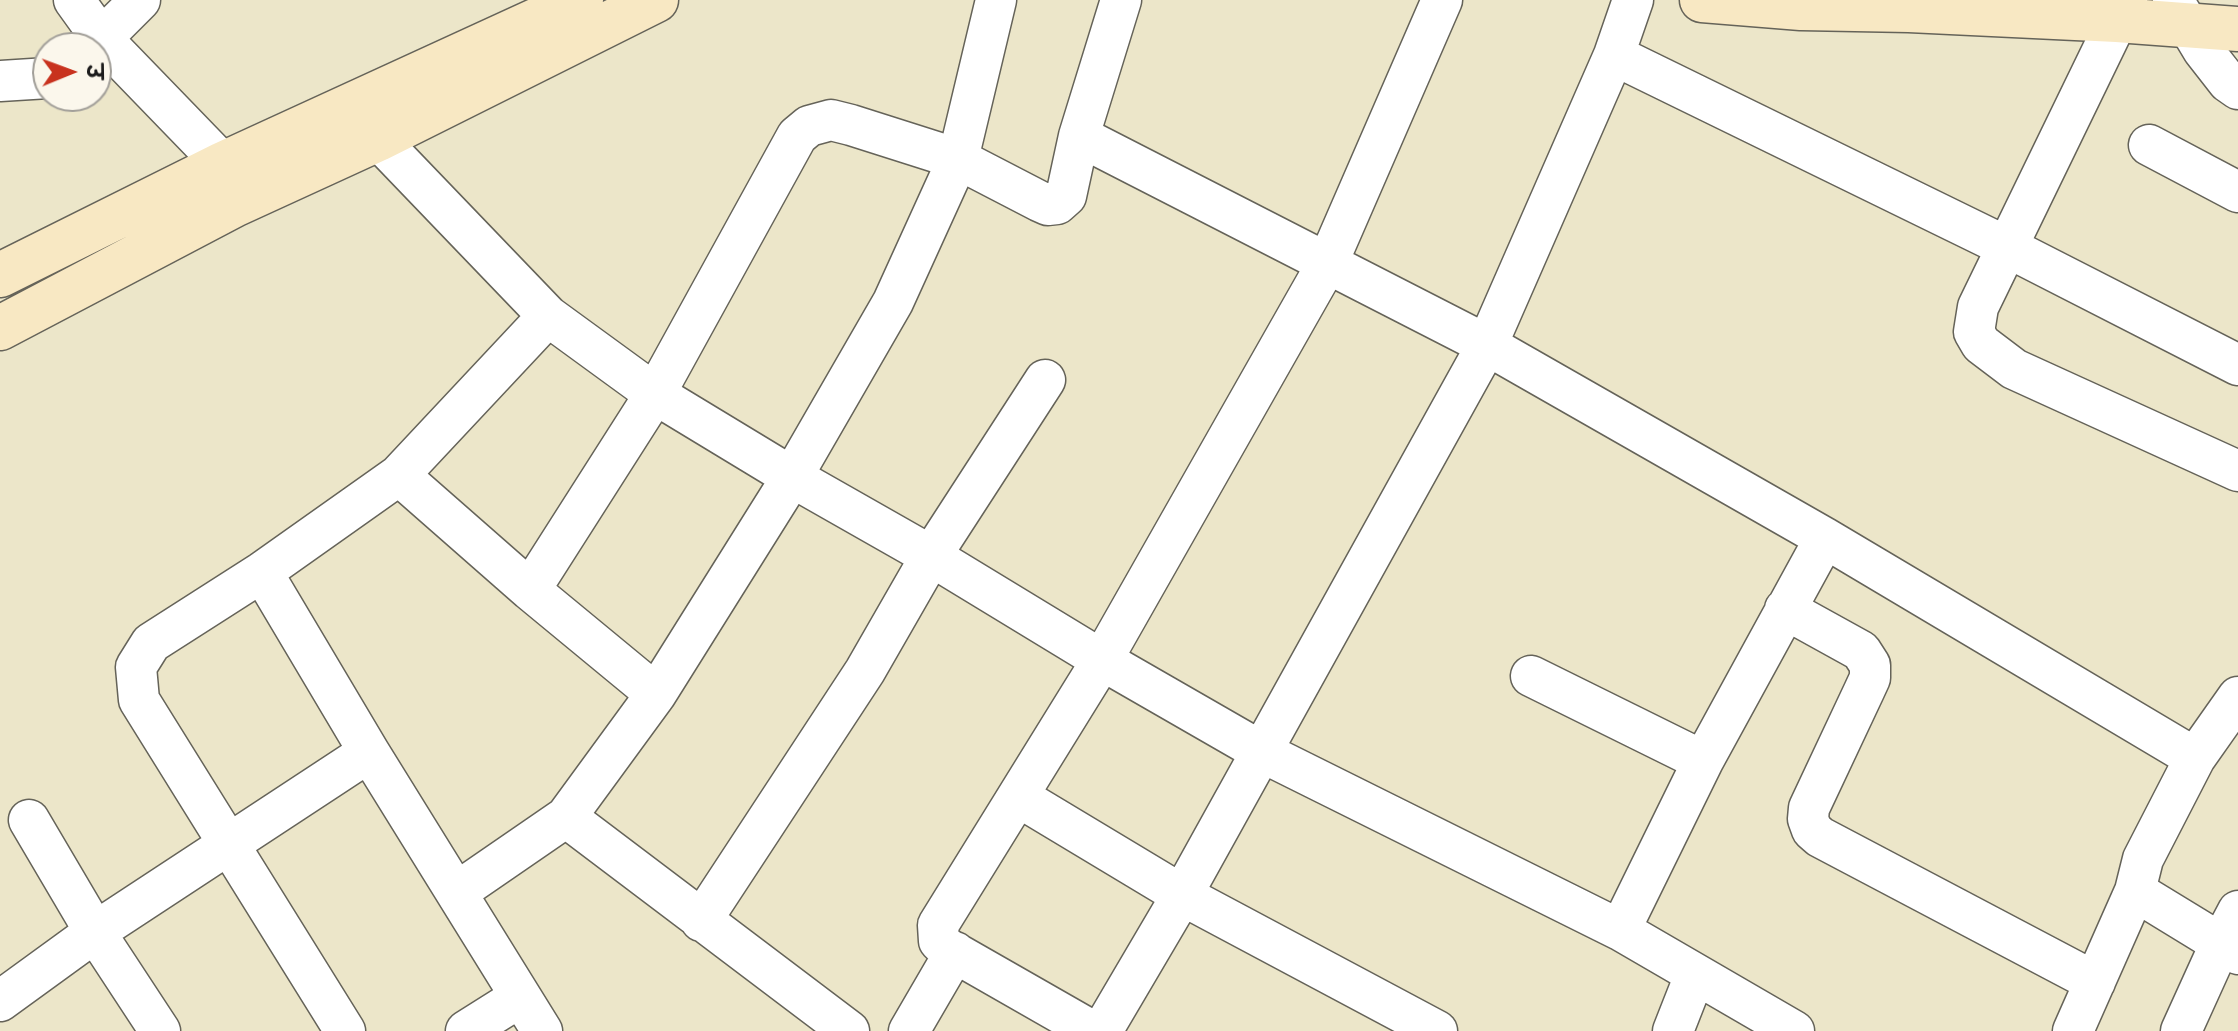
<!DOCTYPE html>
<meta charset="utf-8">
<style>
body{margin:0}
#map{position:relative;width:2238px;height:1031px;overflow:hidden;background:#ece6c9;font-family:Sriracha,"Playpen Sans Deva",sans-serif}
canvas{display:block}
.north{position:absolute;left:32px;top:32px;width:80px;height:80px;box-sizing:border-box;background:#fbf7ec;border:2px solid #a29f99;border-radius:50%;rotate:89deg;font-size:22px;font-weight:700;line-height:32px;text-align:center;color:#1c1c1c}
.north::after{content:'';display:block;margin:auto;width:28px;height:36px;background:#c8321e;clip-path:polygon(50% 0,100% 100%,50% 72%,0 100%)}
</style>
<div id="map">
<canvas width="2238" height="1031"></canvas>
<div class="north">उ</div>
</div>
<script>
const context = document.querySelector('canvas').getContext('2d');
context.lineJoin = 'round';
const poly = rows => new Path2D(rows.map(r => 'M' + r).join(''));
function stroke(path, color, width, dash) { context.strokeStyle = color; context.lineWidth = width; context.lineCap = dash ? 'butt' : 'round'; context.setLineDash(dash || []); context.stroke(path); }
const street = poly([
 [74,0,102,39,223,164],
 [2127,0,1978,307,1974,332,1981,344,2014,369,2238,471],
 [2173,0,2203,50,2228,82,2238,89],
 [92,48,140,0],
 [1614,55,2009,248,2238,365],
 [0,81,48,78],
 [1079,136,1487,345,1825,538,2195,758],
 [378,139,548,316,655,394,792,477,931,556,1102,660,1262,752,1620,930,1794,1031],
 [2149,145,2238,192],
 [399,475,530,590,656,694],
 [262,572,369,752,542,1031],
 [530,590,655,394,797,136,809,126,831,120,851,125,958,159,1039,201,1048,205,1057,204,1066,196,1079,136,1121,0],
 [1785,609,1861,651,1870,665,1870,678,1864,691,1809,808,1808,819,1812,830,1820,837,2095,982],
 [1531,676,1703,761],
 [1019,797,1182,895,1437,1031],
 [566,817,849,1031],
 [29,820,95,932,160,1031],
 [2135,891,2238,954],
 [457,892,566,817,656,694,792,477,893,302,958,159,996,0],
 [701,921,865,671,931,556,1045,380],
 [1620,930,1703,761,1825,538],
 [0,1001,95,932,369,752],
 [345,1031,139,700,136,667,151,643,262,572,399,475,548,316],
 [466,1031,520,997],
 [909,1031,955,952],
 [1092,1031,945,947,939,941,938,925,1102,660,1328,262,1442,0],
 [1102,1031,1182,895,1487,345,1614,55,1633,0],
 [1673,1031,1695,975],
 [2073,1031,2135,891,2143,859,2195,758,2238,697],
 [2181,1031,2220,945,2238,911]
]);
const secondary = poly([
 [1702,0,1801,8,1909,10,2117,20,2238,29],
 [0,275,223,164,581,0],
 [0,328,234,205,378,139,656,0]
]);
stroke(street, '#656359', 43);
stroke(secondary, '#656359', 47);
stroke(street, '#fff', 40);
stroke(secondary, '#f8e8c3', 44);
</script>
